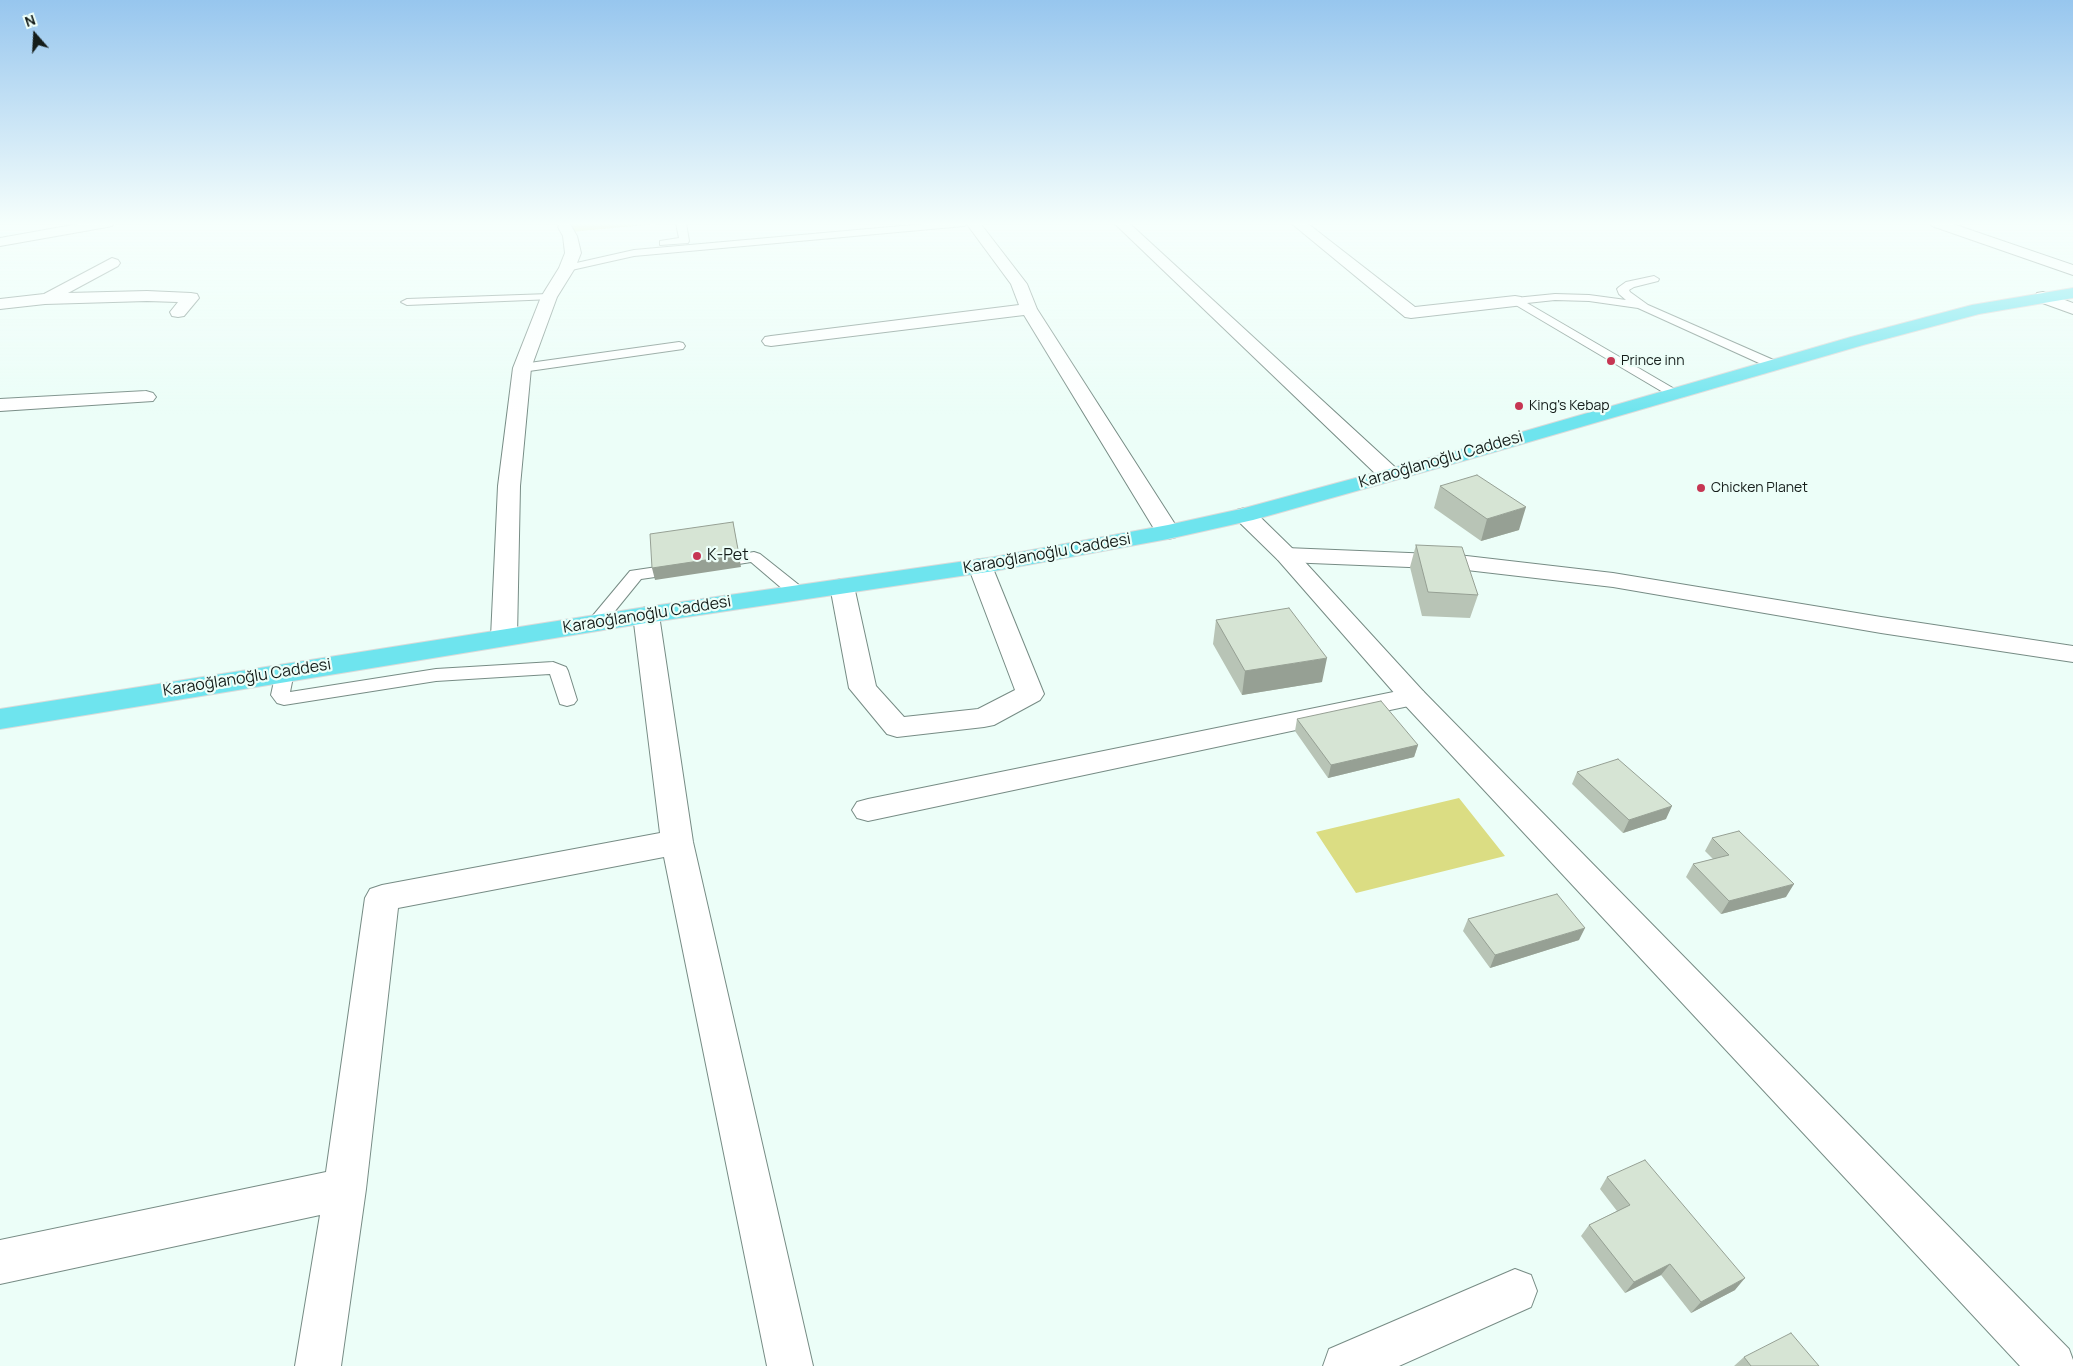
<!DOCTYPE html>
<meta charset="utf-8">
<style>
body{margin:0}
#map{position:relative;width:2073px;height:1366px;overflow:hidden;background:#ecfef8;font-family:Manrope,sans-serif}
canvas{display:block}
.north{position:absolute;left:10px;top:10px;width:50px;height:50px;-webkit-text-stroke:4px #ecfef8;paint-order:stroke;rotate:341deg;font-size:14px;font-weight:700;line-height:20px;text-align:center;color:#151d1a}
.north::after{content:'';display:block;margin:auto;width:18px;height:22px;background:#151d1a;clip-path:polygon(50% 0,100% 100%,50% 72%,0 100%)}
</style>
<div id="map">
<canvas width="2073" height="1366"></canvas>
<div class="north">N</div>
</div>
<script>
const context = document.querySelector('canvas').getContext('2d');
context.lineJoin = 'round';
function fill(path, color) { context.fillStyle = color; context.fill(path, 'evenodd'); }
const poly = rows => new Path2D(rows.map(r => 'M' + r).join(''));
function stroke(path, color, width, dash) { context.strokeStyle = color; context.lineWidth = width; context.lineCap = dash ? 'butt' : 'round'; context.setLineDash(dash || []); context.stroke(path); }
function write(font, color, halo, rows, align = 'center') {
  context.font = font + ' Manrope,sans-serif'; context.lineWidth = 4.5; context.setLineDash([]); context.textBaseline = 'middle'; context.strokeStyle = halo; context.fillStyle = color; for (const [text, x, y, turn = 0] of rows) {
    context.save(); context.translate(x, y); context.rotate((+turn || 0) * Math.PI / 180); context.textAlign = isNaN(turn) ? turn : align; if (halo) context.strokeText(text, 0, 0); context.fillText(text, 0, 0); context.restore();
  }
}
fill(poly([
 [570,223,667,223,570,232],
 [1459,798,1505,856,1356,893,1316,832]
]), '#dbdd83');
const service = poly([
 [676,223,686,223,689,241,688,243,660,245,660,241,679,238,676,223],
 [935,223,969,223,964,226,634,256,567,271,562,268,563,266,634,250,935,223],
 [1654,276,1659,279,1658,281,1634,287,1629,290,1630,292,1648,305,1778,362,1780,365,1778,368,1770,368,1638,308,1589,301,1555,300,1527,303,1678,391,1680,394,1678,397,1673,398,1509,301,1515,298,1555,294,1589,295,1626,300,1619,294,1617,289,1619,287,1626,282,1654,276],
 [549,294,555,297,553,299,407,305,401,302,407,299,549,294],
 [679,342,683,343,685,346,683,349,522,372,516,368,522,364,679,342],
 [754,552,760,554,804,589,807,593,804,597,792,597,751,562,714,568,708,566,706,563,708,560,714,558,754,552],
 [677,564,683,565,685,569,683,573,641,579,602,627,596,628,590,627,587,623,590,619,630,571,677,564],
 [553,662,566,667,568,671,577,700,574,704,567,706,560,704,550,674,436,681,284,705,277,703,271,695,276,672,278,668,285,666,292,668,294,672,290,692,436,669,553,662]
]);
const minor = poly([
 [84,223,114,223,112,226,107,227,0,246,0,238,84,223],
 [565,223,570,224,577,236,581,253,575,268,557,297,531,368,520,486,517,637,513,643,504,645,495,643,491,637,498,486,513,368,541,297,559,268,565,253,563,236,558,227,560,224,565,223],
 [966,223,980,223,1027,284,1037,309,1180,532,1176,537,1168,539,1160,537,1156,532,1024,315,771,346,765,345,762,341,765,337,771,336,1019,305,1011,284,966,223],
 [1114,223,1129,223,1397,469,1400,474,1397,479,1389,480,1381,479,1114,223],
 [1291,223,1307,223,1415,307,1515,296,1521,297,1523,301,1521,305,1515,306,1411,318,1405,317,1291,223],
 [1930,223,1950,223,2073,265,2073,275,1932,226,1930,223],
 [112,258,118,260,120,263,118,266,68,293,147,291,191,293,197,294,199,298,184,316,178,317,172,316,170,312,178,302,147,301,45,304,0,309,0,299,44,294,112,258],
 [2043,292,2073,303,2073,314,2037,301,2035,297,2037,293,2043,292],
 [146,391,153,393,156,397,153,401,0,411,0,399,146,391],
 [1286,548,1458,555,1613,573,1881,617,2073,646,2073,662,1881,633,1613,587,1458,569,1286,562,1278,560,1274,555,1278,550,1286,548],
 [980,559,989,561,992,566,1044,694,1040,700,994,725,984,727,897,737,887,734,849,688,830,586,833,581,842,579,851,581,854,586,876,686,904,717,978,709,1015,690,968,566,971,561,980,559],
 [646,607,655,610,659,615,693,842,813,1366,767,1366,664,857,398,908,366,1189,341,1366,295,1366,320,1215,0,1284,0,1240,326,1172,365,898,370,889,382,885,660,833,633,615,637,610,646,607],
 [1413,688,1423,691,1427,697,1423,703,868,821,857,818,852,810,857,802,868,799,1413,688],
 [1515,1269,1531,1275,1537,1291,1531,1307,1399,1366,1323,1366,1329,1349,1515,1269]
]);
const tertiary = poly([
 [1245,508,1253,510,1294,550,1423,691,2069,1349,2073,1360,2073,1366,2020,1366,1403,703,1278,560,1237,520,1234,515,1237,510,1245,508]
]);
const primary = poly([
 [2073,288,2073,298,1979,314,1863,345,1477,457,1253,520,1168,539,994,571,646,623,0,729,0,709,646,607,994,557,1168,525,1241,509,1463,449,1851,337,1972,305,2073,288]
]);
stroke(service, '#778c85', 2);
stroke(minor, '#778c85', 2);
stroke(tertiary, '#778c85', 2);
stroke(primary, '#dadbda', 2);
fill(service, '#fff');
fill(minor, '#fff');
fill(tertiary, '#fff');
fill(primary, '#6ee4ee');
fill(poly([
 [1440,486,1519,530,1481,541,1434,508],
 [1416,545,1478,595,1470,618,1422,616,1410,567],
 [1216,620,1322,682,1242,695,1213,644],
 [1297,719,1418,745,1414,757,1328,778,1295,731],
 [1577,772,1666,819,1623,833,1572,784],
 [1712,838,1786,897,1721,914,1686,877,1693,864,1713,859,1705,851],
 [1468,919,1579,940,1490,968,1463,931],
 [1607,1177,1735,1290,1691,1313,1661,1275,1625,1293,1581,1236,1589,1225,1617,1211,1600,1189],
 [1744,1357,1819,1366,1734,1366]
]), '#b8c4b6');
fill(poly([
 [1526,507,1519,530,1481,541,1487,519],
 [733,522,741,567,655,580,652,568],
 [1327,658,1322,682,1242,695,1245,671],
 [1418,745,1414,757,1328,778,1331,765],
 [1672,806,1666,819,1623,833,1629,820],
 [1794,884,1786,897,1721,914,1729,901],
 [1585,928,1579,940,1490,968,1495,955],
 [1670,1264,1661,1275,1625,1293,1634,1282],
 [1745,1278,1735,1290,1691,1313,1701,1302]
]), '#96a094');
const building = poly([
 [1477,475,1526,507,1487,519,1440,486,1477,475],
 [733,522,739,555,652,568,650,534,733,522],
 [1416,545,1462,547,1478,595,1428,592,1416,545],
 [1289,608,1327,658,1245,671,1216,620,1289,608],
 [1381,701,1418,745,1331,765,1297,719,1381,701],
 [1618,759,1672,806,1629,820,1577,772,1618,759],
 [1739,831,1794,884,1729,901,1693,864,1729,855,1712,838,1739,831],
 [1557,894,1585,928,1495,955,1468,919,1557,894],
 [1645,1160,1745,1278,1701,1302,1670,1264,1634,1282,1589,1225,1630,1205,1607,1177,1645,1160],
 [1791,1333,1819,1366,1751,1366,1744,1357,1791,1333]
]);
fill(building, '#d6e4d4');
stroke(building, '#96a094', 1);
const sky = context.createLinearGradient(0, 0, 0, 414);
sky.addColorStop(0, '#97c6ee');
sky.addColorStop(0.54, '#f6fffc');
sky.addColorStop(1, '#f6fffc00');
context.fillStyle = sky;
context.fillRect(0, 0, 2073, 414);
for (const [x, y, r, color] of [
 [1611,361,5,"#c63653"],
 [1519,406,5,"#c63653"],
 [1701,488,5,"#c63653"],
 [697,556,5,"#c63653"]
]) { const dot = new Path2D(); dot.arc(x, y, r, 0, 2 * Math.PI); context.fillStyle = color; context.fill(dot); stroke(dot, '#ecfef8', 2); }
write('14px', '#151d1a', '#ecfef8', [
 ["Prince inn",1621,361],
 ["King's Kebap",1529,406],
 ["Chicken Planet",1711,488]
], 'left');
write('16px', '#151d1a', '#ecfef8', [
 ["Karaoğlanoğlu Caddesi",1441,460,-16],
 ["Karaoğlanoğlu Caddesi",1047,554,-10],
 ["Karaoğlanoğlu Caddesi",647,615,-9],
 ["Karaoğlanoğlu Caddesi",247,678,-9]
]);
write('16px', '#151d1a', '#ecfef8', [
 ["K-Pet",707,556]
], 'left');
</script>
